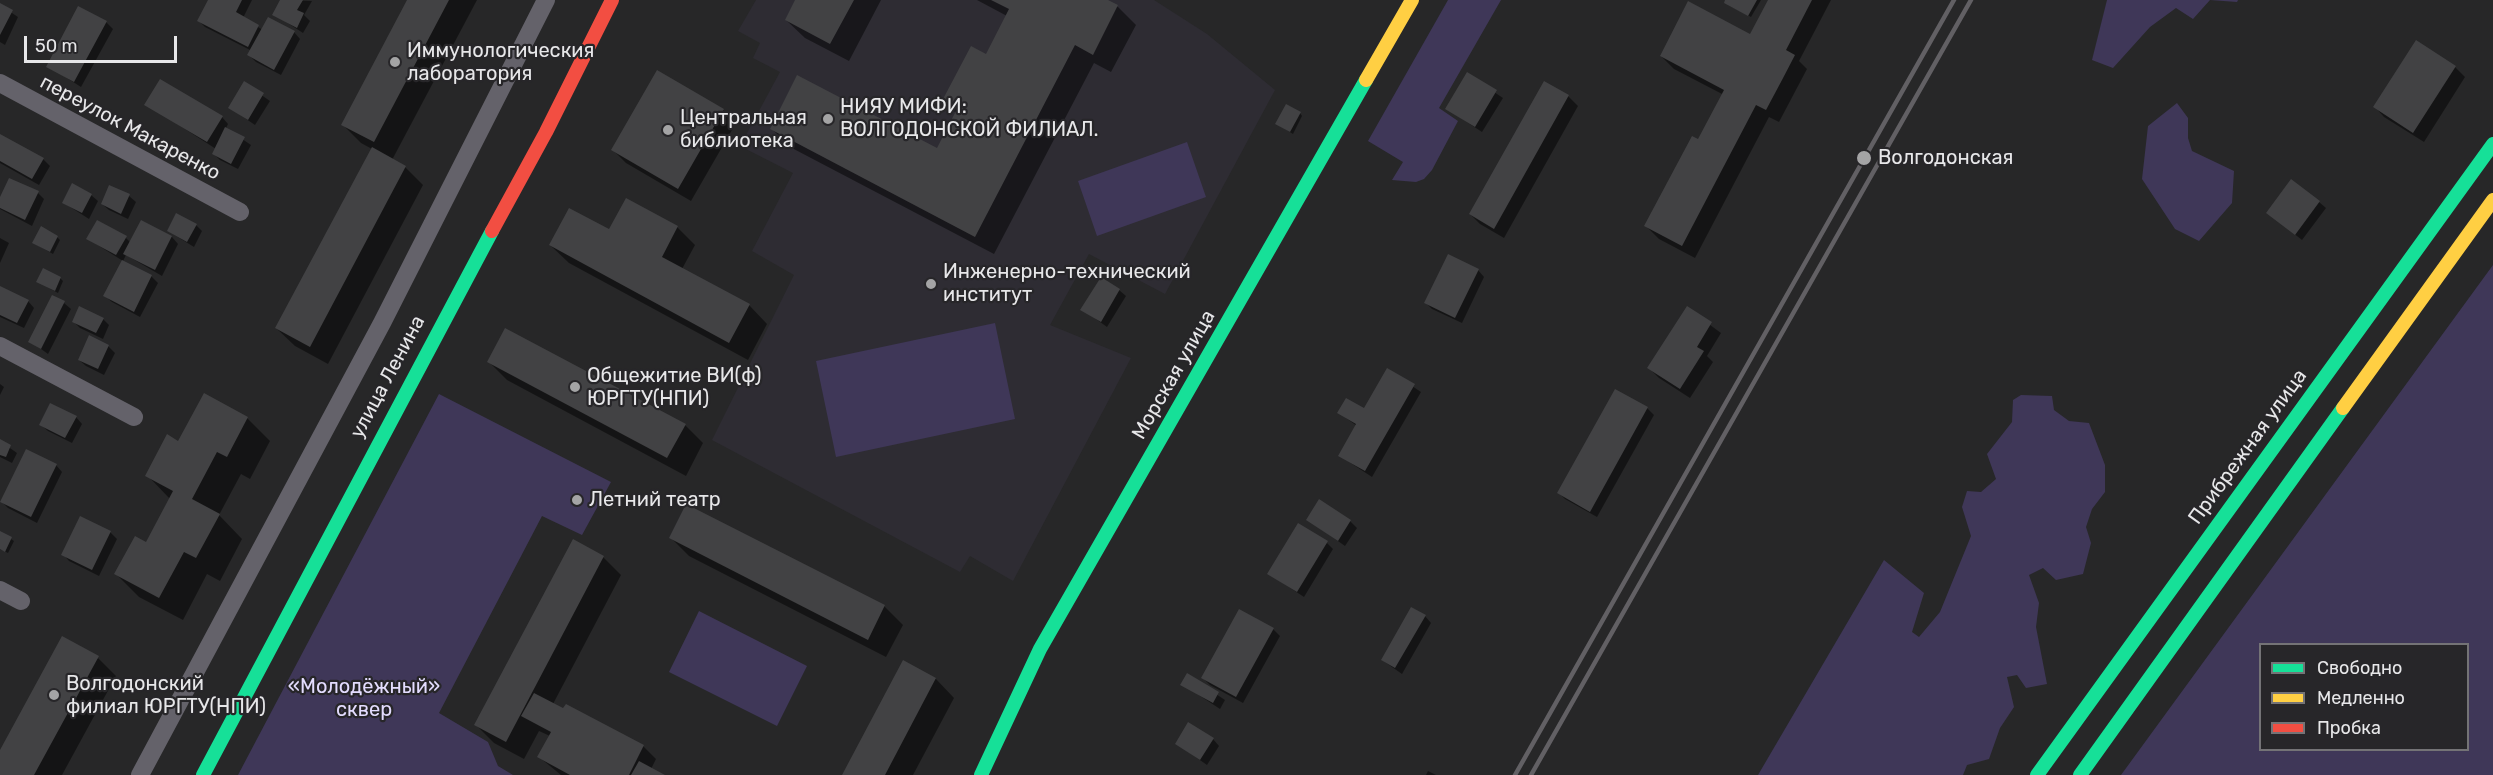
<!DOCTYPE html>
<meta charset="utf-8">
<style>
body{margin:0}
#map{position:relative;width:2493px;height:775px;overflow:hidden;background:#272728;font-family:Rubik,sans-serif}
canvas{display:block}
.legend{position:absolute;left:2259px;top:643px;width:210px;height:108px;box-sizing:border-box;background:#272629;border:2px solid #747376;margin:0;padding:8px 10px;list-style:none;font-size:18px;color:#e7e7e9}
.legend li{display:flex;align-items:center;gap:12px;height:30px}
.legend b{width:30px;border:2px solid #747376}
.scale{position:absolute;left:24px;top:36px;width:153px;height:27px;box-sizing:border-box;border:3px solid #e7e7e9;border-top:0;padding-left:8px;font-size:18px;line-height:21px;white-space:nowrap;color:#e7e7e9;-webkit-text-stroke:4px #272629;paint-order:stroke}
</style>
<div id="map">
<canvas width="2493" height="775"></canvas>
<ul class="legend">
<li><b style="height:8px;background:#16e098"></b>Свободно</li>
<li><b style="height:8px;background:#ffcf43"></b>Медленно</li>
<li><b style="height:8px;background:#f24e42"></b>Пробка</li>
</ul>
<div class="scale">50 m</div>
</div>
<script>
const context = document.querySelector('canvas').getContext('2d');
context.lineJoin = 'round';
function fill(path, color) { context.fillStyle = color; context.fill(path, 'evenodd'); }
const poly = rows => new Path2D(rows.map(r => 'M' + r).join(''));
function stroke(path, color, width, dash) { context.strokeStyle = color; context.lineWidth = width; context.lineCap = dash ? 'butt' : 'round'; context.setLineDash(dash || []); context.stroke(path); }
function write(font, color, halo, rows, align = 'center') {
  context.font = font + ' Rubik,sans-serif'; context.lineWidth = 4.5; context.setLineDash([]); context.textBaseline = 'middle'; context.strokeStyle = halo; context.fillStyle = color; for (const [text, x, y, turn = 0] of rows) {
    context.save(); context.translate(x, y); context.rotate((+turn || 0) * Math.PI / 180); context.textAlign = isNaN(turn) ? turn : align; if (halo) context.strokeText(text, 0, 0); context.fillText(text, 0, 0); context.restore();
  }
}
fill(poly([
 [756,0,1154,0,1207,34,1275,90,1165,294,1089,254,1050,325,1131,358,1013,581,970,556,960,572,712,440,794,275,752,251,793,173,740,146,780,72,753,58,760,43,738,31]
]), '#2e2c33');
fill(poly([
 [1448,0,1501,0,1439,108,1458,121,1432,170,1424,179,1416,182,1392,180,1403,162,1368,141],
 [2107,0,2238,0,2237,2,2210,0,2193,19,2176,8,2150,27,2113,68,2092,60],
 [2177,103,2188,118,2188,138,2192,151,2234,171,2232,203,2199,241,2175,229,2142,179,2148,126],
 [1187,142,1206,197,1097,236,1078,181],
 [2493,265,2493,775,2121,775],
 [2260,644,2468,644,2468,750,2260,750],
 [995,323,1015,419,836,457,816,361],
 [439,394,611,482,582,535,542,516,439,713,488,742,498,766,513,775,238,775],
 [2021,395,2052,396,2054,410,2069,421,2089,423,2105,465,2105,492,2092,509,2086,527,2091,543,2083,574,2056,580,2043,568,2029,575,2039,603,2036,627,2047,684,2026,688,2017,675,2007,677,2014,707,2000,728,1989,759,1967,765,1963,775,1758,775,1884,560,1924,593,1912,632,1919,637,1940,612,1971,536,1962,507,1967,491,1981,492,1996,479,1987,454,2012,422,2013,400],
 [699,611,807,666,777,726,669,672]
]), '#3f3758');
fill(poly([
 [209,0,252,0,243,18,263,30,294,32,300,39,281,75,256,62,249,55,252,51,205,27,199,21],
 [282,0,312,1,304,15,310,21,303,33,274,14],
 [408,0,477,0,392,160,405,167,423,185,328,364,295,346,276,328,372,149,361,143,343,125],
 [797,0,881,0,849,61,805,38,786,20],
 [977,0,1105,0,1118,7,1136,25,1111,72,1094,63,994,254,790,147,771,128,938,150,957,114,944,101,986,56,1007,16],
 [1727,0,1761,0,1751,17,1728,5],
 [1769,0,1831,0,1799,61,1807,69,1779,122,1769,117,1695,258,1659,239,1646,226,1699,141,1724,95,1674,69,1661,56,1751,36],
 [0,5,18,17,5,45,0,42],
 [106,22,113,29,81,87,48,66],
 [2416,42,2455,67,2465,77,2424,142,2384,117,2375,107],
 [1467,74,1503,98,1482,132,1447,109],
 [244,83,270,101,255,125,230,108],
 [1568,96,1578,106,1504,238,1480,224,1470,214],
 [146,104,222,117,228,124,226,128,251,145,238,169,220,160,213,153,216,149],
 [723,110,736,123,691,201,626,163,613,150],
 [1300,113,1302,116,1293,134,1277,124],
 [0,135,43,159,50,166,39,185,0,163],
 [110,187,129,196,136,202,128,219,109,210,102,204],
 [38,193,44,199,32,226,0,209,0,200],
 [91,195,98,201,89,219,64,203],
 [2319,202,2326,208,2302,240,2268,213],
 [141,222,172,237,178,244,162,276,126,255,123,261,88,239,126,238,131,243],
 [196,225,202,231,194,247,168,231],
 [677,227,695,245,682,269,749,305,767,324,748,360,569,263,550,245,610,231],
 [57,237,60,240,53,254,37,245],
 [0,238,9,243,0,263],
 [123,262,151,276,158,283,140,317,112,302,105,296],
 [1478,270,1484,277,1462,323,1432,309,1426,303],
 [60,278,63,281,58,293,38,282],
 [0,287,28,301,34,308,24,328,0,317],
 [1119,290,1126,296,1107,327,1082,309],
 [64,303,71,309,48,354,30,341],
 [1687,308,1721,333,1707,356,1713,362,1690,398,1659,378,1649,368],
 [103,319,109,325,103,339,80,328,73,321],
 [108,346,115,353,104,375,86,366,79,360],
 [489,362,685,425,703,443,686,476,507,380],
 [1388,370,1421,392,1372,477,1340,456,1357,426,1339,413,1364,411],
 [0,384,4,387,0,395],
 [1647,408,1654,415,1597,517,1565,499,1559,493],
 [76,417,82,424,72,443,48,431,41,425],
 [247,418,270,441,250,479,241,474,219,515,242,539,220,581,207,574,183,620,139,597,116,574,146,544,170,499,147,475,179,443],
 [0,441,17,453,12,463,0,457],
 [56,465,62,472,37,523,8,508,2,502],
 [687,506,884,606,903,625,886,657,689,556,671,538],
 [81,518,110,532,117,539,99,576,69,561,63,554],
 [1308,520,1350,521,1357,528,1345,546],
 [0,532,14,541,8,553,0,549],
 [1327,543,1333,549,1304,597,1269,574],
 [603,557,621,575,553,704,643,746,656,759,651,769,662,775,561,775,539,757,550,736,539,731,524,759,494,743,476,725],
 [1425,616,1431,623,1402,674,1382,660],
 [1273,629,1280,636,1243,703,1210,685,1203,678],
 [98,658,116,676,62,775,0,775,0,753],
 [903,662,936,679,954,698,913,775,843,775],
 [1187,675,1225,700,1220,709,1182,684],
 [1213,739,1219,746,1207,765,1177,744],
 [1428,771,1436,775,1426,775]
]), '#0007');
fill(poly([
 [208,0,242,0,236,12,259,25,248,47,197,21],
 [280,0,303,0,297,10,304,13,297,28,272,15],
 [407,0,449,0,374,142,341,125],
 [795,0,854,0,830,44,785,20],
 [991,0,1108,0,1118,5,1093,55,1075,45,975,237,770,129,797,75,937,148,957,109,942,101,971,46,986,54,1009,9],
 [1725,0,1757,0,1748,16,1724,3],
 [1768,0,1812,0,1786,50,1795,55,1782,80,1766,110,1756,105,1682,246,1644,226,1692,136,1698,139,1724,90,1660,56,1688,1,1750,34],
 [0,3,13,10,0,35],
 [78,6,107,21,74,82,46,67],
 [268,17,295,31,274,70,247,55],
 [2416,40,2456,66,2413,133,2373,107],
 [657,70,724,109,678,189,611,150],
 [1467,72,1497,90,1475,127,1445,109],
 [160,79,223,116,207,142,144,105],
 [244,81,264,93,248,120,228,108],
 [1544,81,1569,95,1494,229,1469,214],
 [1286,104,1301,112,1290,132,1275,124],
 [225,127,245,137,231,164,212,154],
 [0,134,44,158,32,179,0,161],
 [372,147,406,166,310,347,275,328],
 [9,178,39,191,25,220,0,208,0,197],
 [2291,179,2320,201,2295,235,2266,213],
 [72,183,92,194,82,213,62,203],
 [109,185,130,194,121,214,101,204],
 [626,198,678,226,662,257,750,304,729,343,549,245,569,208,609,229],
 [176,213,197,224,187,242,167,231],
 [97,220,127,236,116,255,86,239],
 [141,220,172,236,155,270,123,254],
 [41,226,58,236,50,252,32,243],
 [1448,254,1479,269,1455,318,1424,303],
 [122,260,152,275,134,312,103,296],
 [43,268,61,277,55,291,36,282],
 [1101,277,1120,289,1101,322,1080,310],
 [0,286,29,300,17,323,0,315],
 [52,295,65,301,41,349,28,342],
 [79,306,104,318,96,333,72,322],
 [1687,306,1712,322,1697,347,1704,351,1680,389,1647,368],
 [505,328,686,424,667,458,487,362],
 [89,335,109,345,98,369,78,360],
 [1387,368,1415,384,1365,471,1338,456,1356,424,1337,413,1346,398,1364,408],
 [1615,389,1648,407,1590,512,1557,493],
 [204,393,248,417,227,457,217,452,192,499,220,514,196,558,184,552,159,598,114,574,135,536,146,542,173,491,145,476,167,434,178,441],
 [50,403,77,416,65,438,39,425],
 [0,439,11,445,6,457,0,455],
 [26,449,57,464,31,517,0,502],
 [1319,499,1351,520,1338,541,1306,520],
 [686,504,885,605,868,640,669,538],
 [80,516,111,531,92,570,61,555],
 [1298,523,1328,541,1297,592,1267,574],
 [0,531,12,537,5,552,0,549],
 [573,539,604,556,506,742,474,725],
 [1411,607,1426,615,1395,668,1381,660],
 [1239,609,1274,628,1236,697,1201,678],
 [62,636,99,656,34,775,0,775,0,750],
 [903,660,936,678,885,775,842,775],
 [1187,673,1219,692,1213,703,1180,685],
 [534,693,563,708,566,704,644,745,629,775,570,775,537,757,551,732,521,716],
 [1188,722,1214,738,1200,760,1175,744],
 [639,761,665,775,631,775]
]), '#424244');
stroke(poly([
 [0,83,240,212],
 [0,346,134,417],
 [0,590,21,601],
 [140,775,382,323,546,0]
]), '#64626a', 18);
stroke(poly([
 [203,775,492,231],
 [981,775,1040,649,1366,80],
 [2037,775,2493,144],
 [2080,775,2343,408]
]), '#16e098', 14);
stroke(poly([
 [1366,80,1412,0],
 [2343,408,2493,200]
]), '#ffcf43', 14);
stroke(poly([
 [492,231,546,132,612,0]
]), '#f24e42', 14);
stroke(poly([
 [1515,775,1954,0],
 [1531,775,1971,0]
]), '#626064', 4.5);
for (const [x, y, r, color] of [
 [395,62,6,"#a4a4a5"],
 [828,119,6,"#a4a4a5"],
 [668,130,6,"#a4a4a5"],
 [1864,158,8,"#a4a4a5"],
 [931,284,6,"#a4a4a5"],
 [575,387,6,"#a4a4a5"],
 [577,500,6,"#a4a4a5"],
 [54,695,6,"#a4a4a5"]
]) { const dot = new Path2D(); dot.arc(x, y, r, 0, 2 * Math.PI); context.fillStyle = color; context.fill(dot); stroke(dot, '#272629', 2); }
write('20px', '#e7e7e9', '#272629', [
 ["Иммунологическия",407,51],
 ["лаборатория",407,74],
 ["НИЯУ МИФИ:",840,107],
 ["ВОЛГОДОНСКОЙ ФИЛИАЛ.",840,130],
 ["Центральная",680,118],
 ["библиотека",680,141],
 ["Волгодонская",1878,158],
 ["Инженерно-технический",943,272],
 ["институт",943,295],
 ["Общежитие ВИ(ф)",587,376],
 ["ЮРГТУ(НПИ)",587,399],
 ["Летний театр",589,500],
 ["Волгодонский",66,684],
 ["филиал ЮРГТУ(НПИ)",66,707]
], 'left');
write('20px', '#e7e7e9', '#272629', [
 ["переулок Макаренко",130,128,28],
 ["Морская улица",1174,375,-60],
 ["улица Ленина",388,377,-62],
 ["Прибрежная улица",2248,447,-54]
]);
write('20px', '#e3dcfe', '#272629', [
 ["«Молодёжный»",364,687],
 ["сквер",364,710]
]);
</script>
